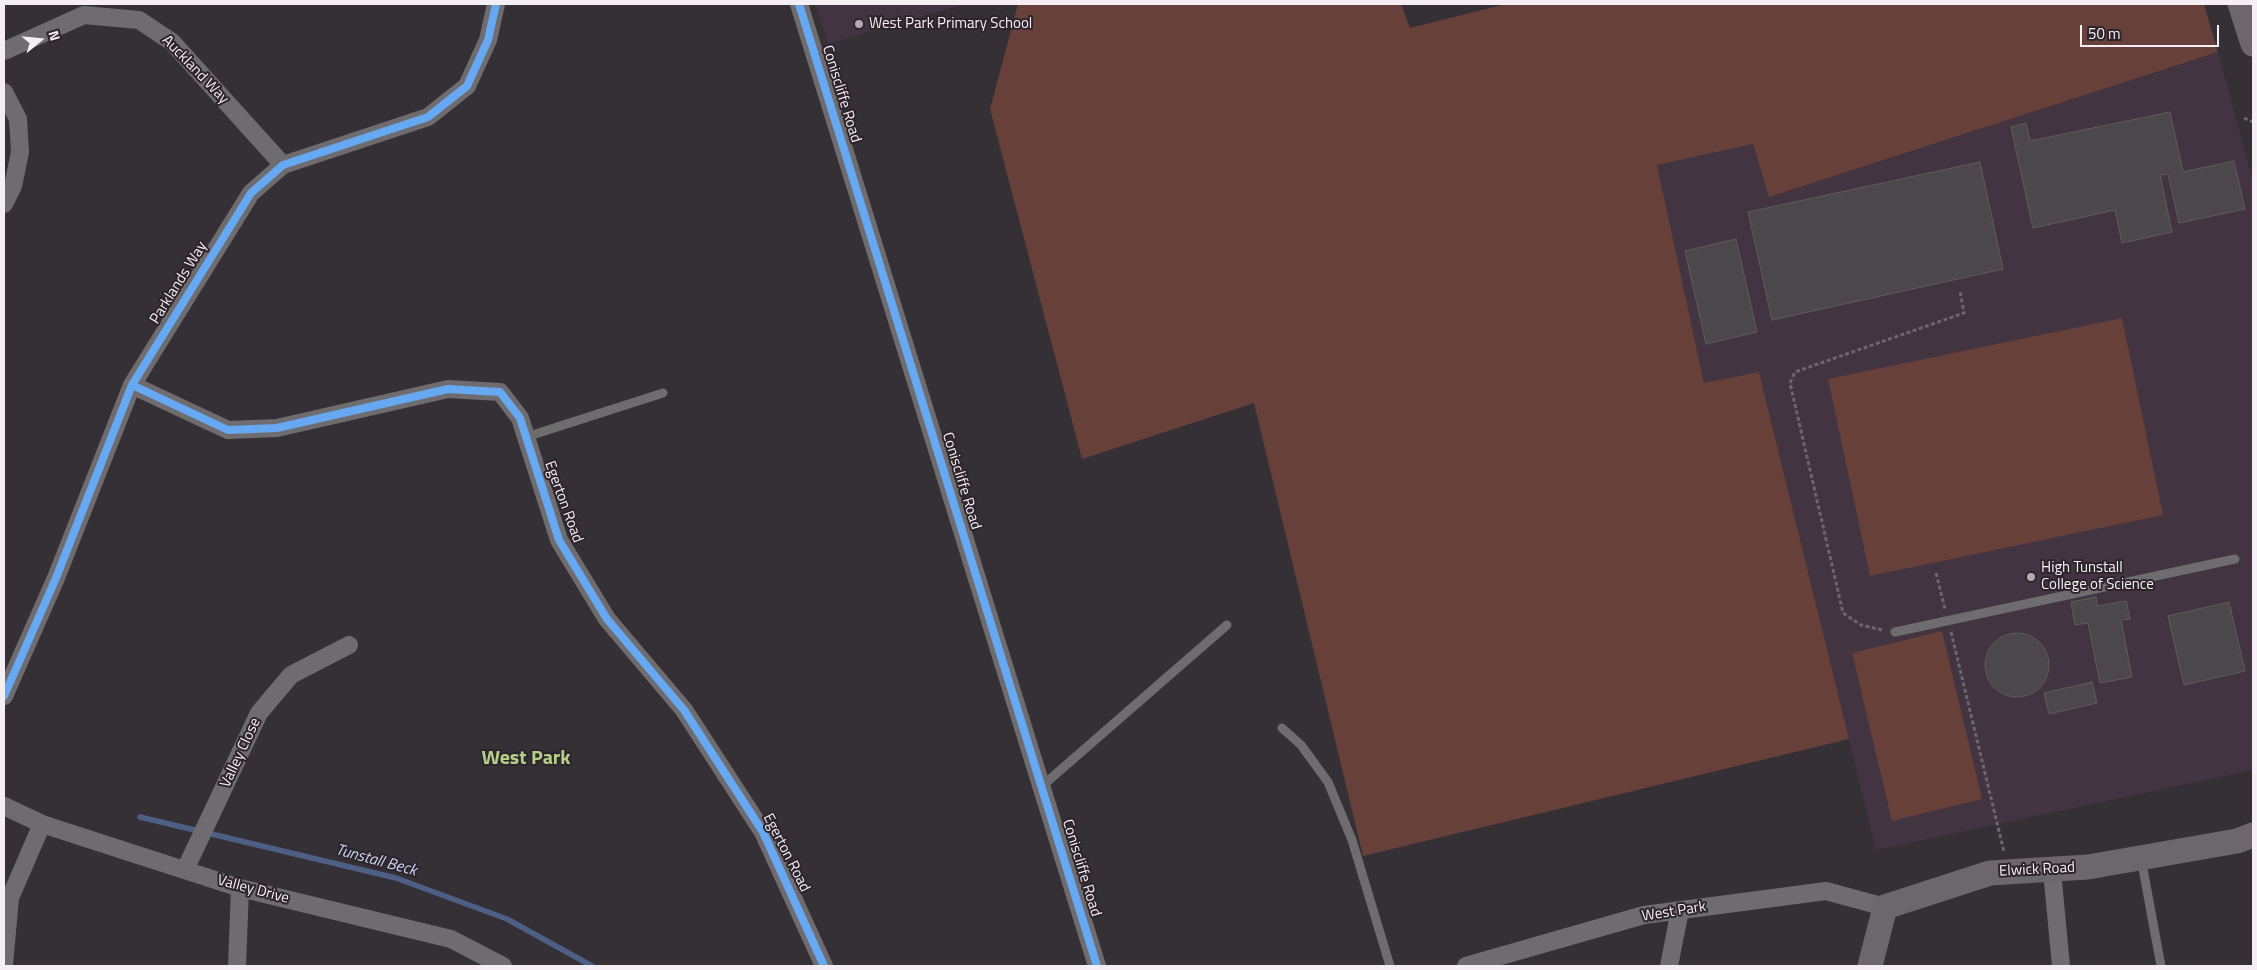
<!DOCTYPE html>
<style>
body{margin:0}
#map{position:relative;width:2257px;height:970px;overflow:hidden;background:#353035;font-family:"Titillium Web",sans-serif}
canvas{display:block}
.frame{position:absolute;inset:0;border:5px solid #f5eff5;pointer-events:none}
.north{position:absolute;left:15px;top:15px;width:50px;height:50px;-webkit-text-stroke:4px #2d242c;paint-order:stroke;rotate:73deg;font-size:14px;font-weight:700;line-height:20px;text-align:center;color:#f5eff5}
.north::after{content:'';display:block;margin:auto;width:18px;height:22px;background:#f5eff5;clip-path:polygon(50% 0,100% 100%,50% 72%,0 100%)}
.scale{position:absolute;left:2080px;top:25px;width:139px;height:22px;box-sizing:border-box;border:2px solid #f5eff5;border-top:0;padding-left:6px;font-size:15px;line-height:18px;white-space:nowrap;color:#f5eff5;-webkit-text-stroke:4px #2d242c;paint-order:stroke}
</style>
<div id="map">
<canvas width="2257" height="970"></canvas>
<div class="frame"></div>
<div class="north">N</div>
<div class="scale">50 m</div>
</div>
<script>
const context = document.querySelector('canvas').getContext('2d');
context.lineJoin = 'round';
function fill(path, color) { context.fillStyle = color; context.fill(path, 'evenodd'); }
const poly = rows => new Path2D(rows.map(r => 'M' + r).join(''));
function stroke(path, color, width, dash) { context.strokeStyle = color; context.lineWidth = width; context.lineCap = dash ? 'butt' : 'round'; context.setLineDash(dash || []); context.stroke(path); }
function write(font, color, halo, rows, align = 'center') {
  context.font = font + ' "Titillium Web",sans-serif'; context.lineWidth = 4; context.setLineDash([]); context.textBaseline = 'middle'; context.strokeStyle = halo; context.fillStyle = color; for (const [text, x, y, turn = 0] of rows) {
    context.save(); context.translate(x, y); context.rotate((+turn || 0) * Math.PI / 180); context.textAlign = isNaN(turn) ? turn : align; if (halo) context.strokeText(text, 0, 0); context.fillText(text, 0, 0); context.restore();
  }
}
fill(poly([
 [815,4,964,4,828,44],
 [2218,52,2253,181,2253,770,1876,850,1759,373,1704,384,1657,165,1753,144,1769,197]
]), '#423441');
fill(poly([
 [1018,4,1401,4,1410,28,1506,4,2204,4,2218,52,1769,197,1753,144,1657,165,1704,383,1759,372,1849,739,1363,856,1254,403,1082,459,990,109],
 [2122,318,2163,515,1870,576,1828,379],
 [1942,631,1982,799,1892,821,1852,653]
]), '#67403a');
stroke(poly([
 [140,817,396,878,507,919,592,966]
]), '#4e5f86', 5.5);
const building = poly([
 [2170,112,2183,172,2234,161,2245,209,2179,223,2168,174,2160,175,2172,232,2122,243,2115,210,2033,228,2011,127,2026,123,2030,141,2170,112],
 [1980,162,2003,269,1772,320,1748,212,1980,162],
 [1736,239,1757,332,1706,344,1685,251,1736,239],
 [2096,597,2097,606,2126,601,2130,619,2121,620,2132,677,2100,683,2088,623,2075,625,2071,602,2096,597],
 [2229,602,2245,671,2184,685,2168,616,2229,602],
 '1985 665a32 32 0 1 1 64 0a32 32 0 1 1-64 0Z',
 [2092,682,2097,703,2049,714,2044,693,2092,682]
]);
fill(building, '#4c474a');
stroke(building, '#605b5e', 1);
stroke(poly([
 [2244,118,2253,122],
 [1936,573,1945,609],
 [1882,630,1861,625,1843,613,1790,383,1795,372,1964,313,1960,291],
 [1951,632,2004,852]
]), '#6b676b', 3, [4, 2.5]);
stroke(poly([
 [526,437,663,393],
 [1895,632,2235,559],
 [1282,728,1301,745,1328,782,1352,840,1390,966],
 [1041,787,1227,625],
 [2141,858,2161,966]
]), '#6f6c6f', 9);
stroke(poly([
 [799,4,1097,966],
 [4,51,84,15,139,20,172,42,283,165],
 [4,92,18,119,20,152,13,186,4,204],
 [132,385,228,430,277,428,448,389,500,392,520,418,559,540,607,619,684,710,763,832,824,966],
 [4,696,56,578,132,385,251,193,283,165,428,117,467,86,488,40,496,4],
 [4,806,42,824,240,888,451,939,503,966],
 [185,870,259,713,291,675,349,645],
 [2052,871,2061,966],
 [4,965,10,898,42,824],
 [237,966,240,888],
 [1466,966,1644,915,1826,891,1885,907],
 [1669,966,1680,910]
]), '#6f6c6f', 18);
stroke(poly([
 [2240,4,2253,44],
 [1870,966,1885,907,1990,873,2088,867,2237,841,2253,835]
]), '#6c676c', 25);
stroke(poly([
 [799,4,1097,966],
 [132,385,228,430,277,428,448,389,500,392,520,418,559,540,607,619,684,710,763,832,824,966],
 [4,696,56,578,132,385,251,193,283,165,428,117,467,86,488,40,496,4]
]), '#66a8f1', 8);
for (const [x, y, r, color] of [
 [859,24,5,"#b2acb2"],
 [2031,577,5,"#b2acb2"]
]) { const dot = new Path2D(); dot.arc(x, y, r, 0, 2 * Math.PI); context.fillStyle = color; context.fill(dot); stroke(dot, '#2d242c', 2); }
write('15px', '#f5eff5', '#2d242c', [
 ["West Park Primary School",869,24],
 ["High Tunstall",2041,568],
 ["College of Science",2041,585]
], 'left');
write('15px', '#f5eff5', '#2d242c', [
 ["Auckland Way",195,70,46],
 ["Coniscliffe Road",841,94,73],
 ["Parklands Way",179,283,-58],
 ["Coniscliffe Road",961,481,73],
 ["Egerton Road",563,502,70],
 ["Valley Close",241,753,-65],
 ["Egerton Road",786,853,63],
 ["Coniscliffe Road",1081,868,73],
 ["Elwick Road",2037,870,-3],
 ["Valley Drive",253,890,15],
 ["West Park",1674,912,-9]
]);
write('italic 16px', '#ccd9f5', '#2d242c', [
 ["Tunstall Beck",376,861,15]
]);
write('bold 20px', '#b4d088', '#2d242c', [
 ["West Park",526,759]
]);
</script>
